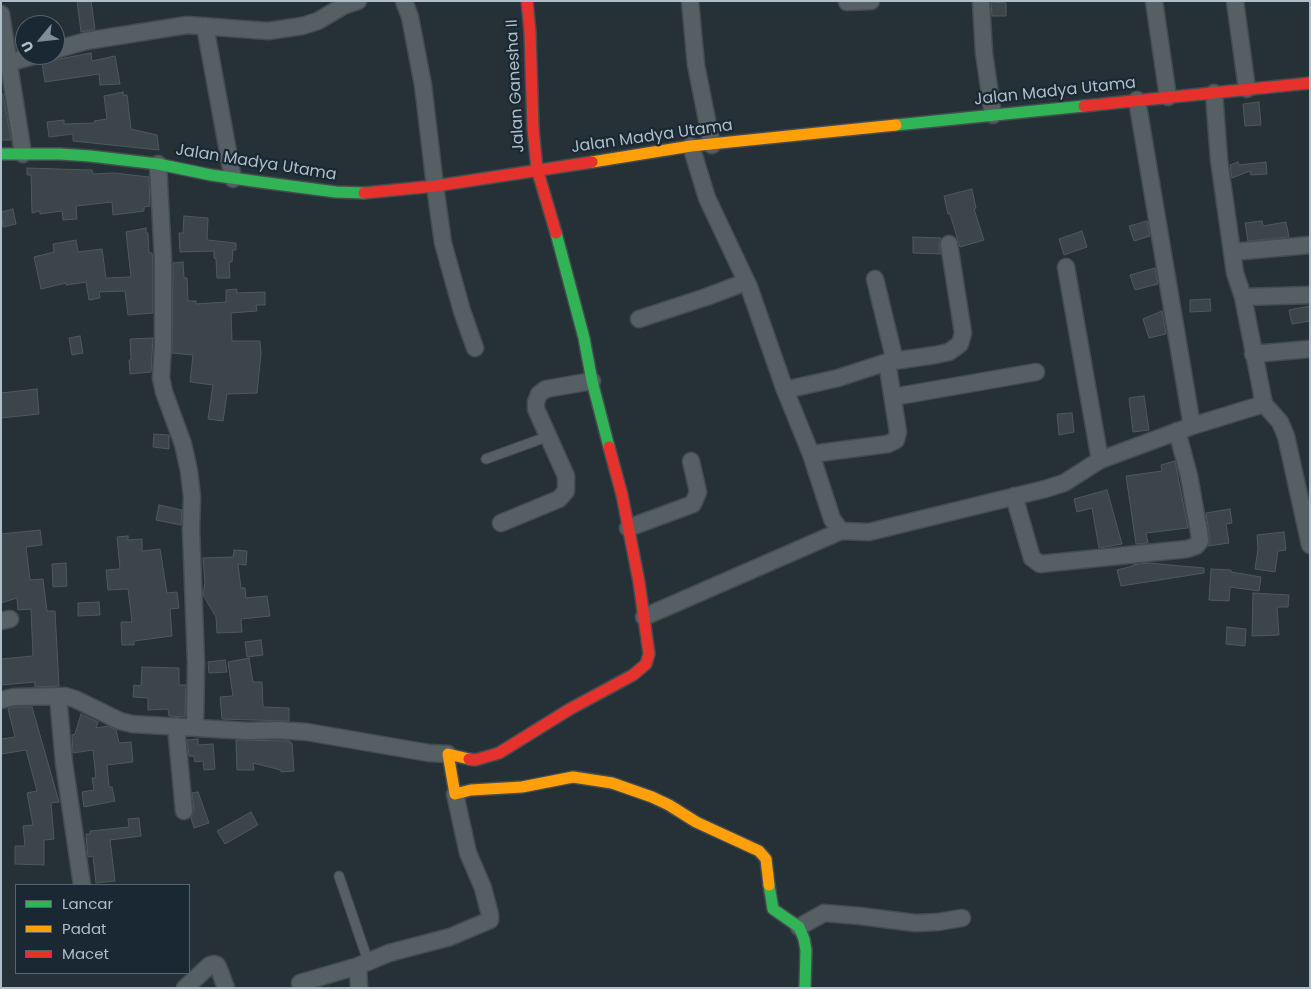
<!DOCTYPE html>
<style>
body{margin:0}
#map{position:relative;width:1311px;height:989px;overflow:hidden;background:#263137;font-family:Poppins,sans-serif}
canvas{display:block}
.frame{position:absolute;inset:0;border:2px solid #afbec9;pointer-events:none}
.legend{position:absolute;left:15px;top:884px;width:175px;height:90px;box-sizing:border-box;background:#192832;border:1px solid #55646e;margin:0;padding:6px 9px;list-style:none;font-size:15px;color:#afbec9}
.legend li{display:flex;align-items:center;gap:10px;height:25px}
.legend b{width:25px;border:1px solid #55646e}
.north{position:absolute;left:15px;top:15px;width:50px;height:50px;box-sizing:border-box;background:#192832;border:1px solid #55646e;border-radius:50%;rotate:242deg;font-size:14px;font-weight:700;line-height:20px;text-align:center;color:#afbec9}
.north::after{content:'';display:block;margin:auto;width:18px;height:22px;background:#7f8d96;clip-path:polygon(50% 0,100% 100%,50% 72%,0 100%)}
</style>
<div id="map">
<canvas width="1311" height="989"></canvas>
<div class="frame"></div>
<ul class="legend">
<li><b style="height:6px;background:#30b455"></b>Lancar</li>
<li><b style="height:6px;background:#ff9f0a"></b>Padat</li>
<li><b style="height:6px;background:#e5322d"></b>Macet</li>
</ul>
<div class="north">U</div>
</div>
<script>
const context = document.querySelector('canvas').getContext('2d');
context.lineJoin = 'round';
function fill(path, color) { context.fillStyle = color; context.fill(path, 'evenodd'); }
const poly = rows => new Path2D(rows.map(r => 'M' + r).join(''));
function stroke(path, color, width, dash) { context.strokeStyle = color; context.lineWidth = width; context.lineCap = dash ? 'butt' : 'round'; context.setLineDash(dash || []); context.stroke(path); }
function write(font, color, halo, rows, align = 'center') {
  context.font = font + ' Poppins,sans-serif'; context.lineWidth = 4.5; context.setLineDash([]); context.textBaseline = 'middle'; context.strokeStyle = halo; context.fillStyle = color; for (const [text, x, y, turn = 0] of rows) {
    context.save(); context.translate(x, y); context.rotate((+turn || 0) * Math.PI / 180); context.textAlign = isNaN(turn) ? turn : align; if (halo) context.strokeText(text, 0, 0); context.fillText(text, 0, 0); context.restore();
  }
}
const building = poly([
 [77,1,91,1,95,29,81,32,77,1],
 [991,2,1006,3,1006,16,992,16,991,2],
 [91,53,92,61,115,56,120,84,100,85,99,74,45,82,42,63,43,62,91,53],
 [123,92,123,95,127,95,131,129,157,135,159,150,73,141,73,134,49,137,47,122,64,120,64,124,95,123,94,121,107,119,104,96,123,92],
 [3,94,11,140,1,140,1,95,3,94],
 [1259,102,1261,125,1245,126,1243,104,1259,102],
 [1238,162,1239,165,1266,162,1267,174,1251,175,1250,171,1232,178,1230,165,1238,162],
 [27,168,89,170,92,170,93,174,114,173,149,177,150,206,144,207,144,211,113,215,112,202,76,206,77,219,63,220,62,211,40,214,40,211,32,213,31,175,27,175,27,168],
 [972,189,976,208,974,209,984,240,960,247,950,214,948,214,944,196,972,189],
 [13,209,16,224,3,227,1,212,13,209],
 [184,216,208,218,207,240,236,243,236,250,233,250,232,262,229,262,230,278,217,278,216,259,214,258,214,251,180,252,179,233,183,233,184,216],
 [1147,221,1150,236,1134,241,1129,226,1147,221],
 [1262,221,1263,226,1286,222,1289,237,1248,241,1245,223,1262,221],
 [146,228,146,233,148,233,149,253,152,253,153,263,153,313,128,315,125,291,99,292,100,298,89,300,86,282,66,285,66,283,41,289,34,257,54,252,53,244,76,240,78,252,102,249,106,278,131,277,126,232,146,228],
 [1082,231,1087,247,1064,255,1059,239,1082,231],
 [913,237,941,238,939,245,941,254,913,253,913,237],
 [183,262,184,278,187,278,188,301,196,301,196,304,226,302,226,290,237,289,237,293,265,292,265,305,256,305,257,311,231,313,232,341,260,341,261,353,257,393,227,394,223,421,208,419,213,385,190,382,193,355,172,353,173,263,183,262],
 [1155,268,1158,284,1135,290,1130,275,1155,268],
 [1210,299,1211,311,1190,312,1190,300,1210,299],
 [1310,306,1310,321,1292,324,1289,310,1310,306],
 [1162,311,1166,334,1149,338,1143,319,1162,311],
 [80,336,83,353,72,355,69,338,80,336],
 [153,338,151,372,130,374,129,360,131,360,130,339,153,338],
 [37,389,39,414,1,418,1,393,37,389],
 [1144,396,1149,430,1133,432,1129,398,1144,396],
 [1072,413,1074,432,1059,435,1057,414,1072,413],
 [154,434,169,435,169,449,153,447,154,434],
 [1175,461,1188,528,1146,533,1148,543,1136,544,1126,476,1162,471,1161,465,1175,461],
 [1107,490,1122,544,1099,548,1092,508,1077,512,1074,499,1107,490],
 [159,505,182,510,181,525,156,520,159,505],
 [1230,509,1232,523,1226,524,1229,543,1208,546,1210,540,1206,513,1230,509],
 [40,530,42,545,26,547,30,580,43,579,47,611,55,611,59,686,35,687,35,682,1,685,1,659,33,656,31,609,18,610,17,598,1,603,1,534,40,530],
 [1284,532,1286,550,1278,551,1275,572,1255,569,1258,549,1257,535,1284,532],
 [128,536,128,540,142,539,142,551,160,549,167,593,177,592,179,608,170,609,172,636,134,641,134,645,122,645,121,622,132,622,128,589,108,590,106,570,120,569,117,537,128,536],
 [234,550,247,551,246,565,238,564,241,588,245,588,246,598,267,596,270,616,241,619,242,632,217,633,216,617,203,595,205,582,203,558,233,557,234,550],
 [66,563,67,586,53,587,52,564,66,563],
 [1148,563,1204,568,1204,573,1121,586,1117,570,1133,566,1133,565,1148,563],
 [1211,569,1231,570,1231,572,1261,577,1259,591,1230,587,1229,601,1209,600,1211,569],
 [1253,593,1289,595,1288,607,1277,607,1279,635,1252,636,1253,593],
 [99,602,100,615,78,616,78,603,99,602],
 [1227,627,1246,629,1245,646,1226,644,1227,627],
 [261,640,263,655,247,657,245,642,261,640],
 [249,658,253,682,262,682,263,707,289,708,289,721,222,719,220,697,233,696,228,662,249,658],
 [225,660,227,672,209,673,208,662,225,660],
 [142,667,179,668,179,685,186,685,185,717,169,716,168,709,148,710,148,698,133,697,134,685,141,686,142,667],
 [16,707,32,707,59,802,51,803,54,839,44,840,44,865,15,864,15,846,25,846,23,826,33,825,27,793,37,791,26,750,1,754,1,739,15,737,8,709,16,707],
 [81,714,98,722,96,728,108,726,116,730,119,743,131,742,133,762,107,765,109,787,112,787,115,801,84,807,82,792,94,790,92,778,96,778,93,750,73,753,72,735,75,734,81,714],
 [198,739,198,745,213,744,215,769,204,770,203,761,195,762,194,756,189,756,187,740,198,739],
 [236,740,290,741,290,743,292,743,294,771,281,772,281,770,253,763,254,770,237,770,236,740],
 [198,792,209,823,194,828,191,818,194,811,192,793,198,792],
 [251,812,258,825,225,844,217,831,251,812],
 [139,818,141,836,110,840,115,881,96,883,93,856,88,857,86,834,90,834,90,831,129,827,128,819,139,818]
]);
fill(building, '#3c454a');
stroke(building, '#4e585f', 1);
const lane = poly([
 [486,459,549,436],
 [339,876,368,961]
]);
const street = poly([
 [404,1,410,17,423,85,435,186,443,243,462,311,475,348],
 [690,1,696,65,712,145],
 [981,1,984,53,993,115],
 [1154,1,1168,97],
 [1235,1,1247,89],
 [847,2,871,1],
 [1,14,23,154],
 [205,26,233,179],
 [55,50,86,41,187,25,268,31,302,26,318,21,343,6,358,1],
 [8,63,36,55],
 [1214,93,1219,160,1235,273,1243,297,1264,404,1280,422,1286,436,1310,545],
 [1137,100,1192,426],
 [691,146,707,198,749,287,785,390,811,454,832,519,841,531,869,532,1045,489,1064,483,1100,460,1192,426,1264,404],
 [158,164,163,260,163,344,161,378,164,392,183,444,189,471,192,497,191,529,196,663,195,727],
 [1232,252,1310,245],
 [1066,267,1100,460],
 [875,279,895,361],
 [1243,297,1310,295],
 [639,319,706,297,746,282],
 [1253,354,1310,349],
 [785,390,838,378,887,362,935,355,949,352,960,344,963,333,949,244],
 [893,397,1036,372],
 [811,454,888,444,896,440,898,432,887,362],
 [1014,496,1032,558,1040,564,1187,549,1196,546,1200,541,1199,532,1189,476,1177,431],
 [501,523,559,499,566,491,566,476,536,409,536,402,539,394,546,389,592,381],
 [628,528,693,504,698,492,691,461],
 [644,617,841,531],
 [1,621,10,619],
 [58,696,64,763,82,885],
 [1,700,14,697,65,696,75,699,120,721,132,724,248,731,278,730,307,732,429,753,448,754],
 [176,726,184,811],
 [799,927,824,913,860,916,915,923,938,922,962,918],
 [300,983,358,966],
 [185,988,210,965,214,964,217,965,219,969,226,988],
 [359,988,358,966,389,953,450,937,490,920,490,915,483,888,468,853,455,794]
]);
const fast = poly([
 [896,125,1084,106],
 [1,154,60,154,90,156,158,164,211,175,260,182,336,192,364,193],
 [556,233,584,338,592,381,609,447],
 [769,885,773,909,799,927,804,939,806,950,805,988]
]);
const slow = poly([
 [592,162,691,146,896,125],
 [469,759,448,754,455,794,471,790,522,787,573,777,612,783,652,797,669,805,696,822,759,851,766,859,769,885]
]);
const jam = poly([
 [527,1,530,32,533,128,537,169,556,233],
 [1084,106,1310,83],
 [364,193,435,186,592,162],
 [469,759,475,760,499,753,570,709,633,675,646,664,649,654,639,582,622,495,609,447]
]);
stroke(lane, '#454c51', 11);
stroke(street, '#454c51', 19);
stroke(fast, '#454c51', 14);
stroke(slow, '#454c51', 14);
stroke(jam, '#454c51', 14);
stroke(lane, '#565f64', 9);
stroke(street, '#565f64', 16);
stroke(fast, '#30b455', 11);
stroke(slow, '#ff9f0a', 11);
stroke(jam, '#e5322d', 11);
write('16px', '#afbec9', '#192832', [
 ["Jalan Ganesha II",516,86,-93],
 ["Jalan Madya Utama",1055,92,-6],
 ["Jalan Madya Utama",652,137,-8],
 ["Jalan Madya Utama",256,163,9]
]);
</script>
